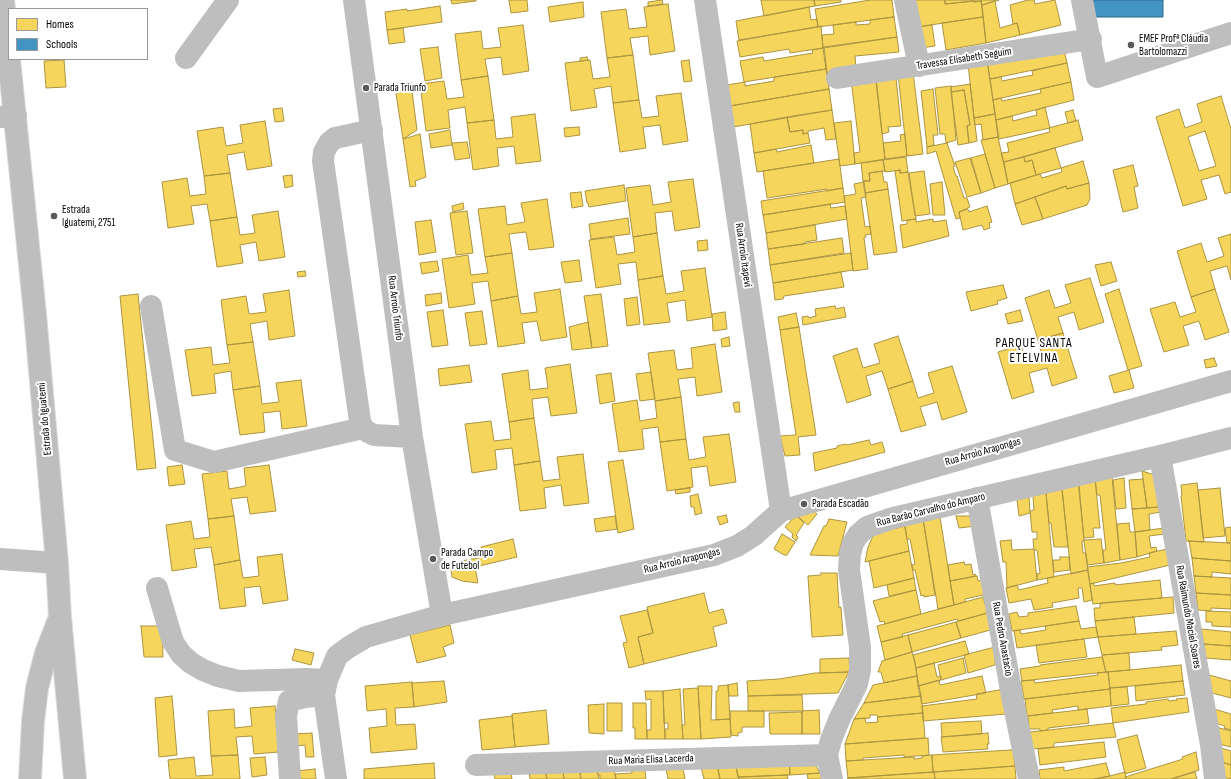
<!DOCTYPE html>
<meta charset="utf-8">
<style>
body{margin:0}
#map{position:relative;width:1231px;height:779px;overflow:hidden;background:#fff;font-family:"Sofia Sans Condensed",sans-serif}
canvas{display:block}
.legend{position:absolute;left:8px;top:8px;width:140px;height:52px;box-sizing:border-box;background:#fff;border:1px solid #999;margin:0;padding:5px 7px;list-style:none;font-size:12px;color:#000}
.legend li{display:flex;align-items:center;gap:8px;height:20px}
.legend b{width:20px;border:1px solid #999}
</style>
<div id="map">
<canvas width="1231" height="779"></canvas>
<ul class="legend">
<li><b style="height:11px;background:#f6d55c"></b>Homes</li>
<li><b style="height:11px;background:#4393c3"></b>Schools</li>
</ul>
</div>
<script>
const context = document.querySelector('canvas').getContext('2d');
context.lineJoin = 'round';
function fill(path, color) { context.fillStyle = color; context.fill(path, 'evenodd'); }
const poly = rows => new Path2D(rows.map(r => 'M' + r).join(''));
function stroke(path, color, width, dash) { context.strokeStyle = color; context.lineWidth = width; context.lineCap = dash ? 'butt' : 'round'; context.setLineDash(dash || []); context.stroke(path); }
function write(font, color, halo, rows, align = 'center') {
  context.font = font + ' "Sofia Sans Condensed",sans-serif'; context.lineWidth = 4; context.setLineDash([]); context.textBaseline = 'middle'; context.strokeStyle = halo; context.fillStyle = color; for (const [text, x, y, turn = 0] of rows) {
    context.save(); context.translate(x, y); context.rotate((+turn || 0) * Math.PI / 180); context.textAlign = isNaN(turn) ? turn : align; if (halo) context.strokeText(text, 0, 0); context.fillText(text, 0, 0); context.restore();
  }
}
const homes = poly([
 [451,0,476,0,476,1,452,4,451,0],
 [509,0,527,0,528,11,511,13,509,0],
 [662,0,663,4,648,6,648,2,662,0],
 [761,0,814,0,815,6,764,16,761,0],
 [814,0,841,0,841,2,815,6,814,0],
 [870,0,892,0,894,17,818,27,815,9,870,0],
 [914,0,945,0,945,4,974,1,974,2,981,1,983,17,917,27,914,0],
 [945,0,981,0,981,1,974,2,974,1,945,4,945,0],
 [981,0,999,0,982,5,981,0],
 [1028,0,1034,0,1035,4,1055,0,1061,25,1020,35,1017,23,1013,24,1010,5,1028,0],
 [995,1,1000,28,1017,23,1020,35,986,43,982,5,995,1],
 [583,2,584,17,550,22,548,7,583,2],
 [668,4,675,51,650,55,648,36,630,38,633,55,607,58,601,12,626,9,629,29,647,27,644,7,668,4],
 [440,6,442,22,387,30,385,12,407,9,407,11,440,6],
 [809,7,811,20,817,19,818,27,739,40,736,21,809,7],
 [894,17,897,37,823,48,822,35,834,34,833,25,856,22,856,25,870,24,870,20,894,17],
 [983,17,986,43,946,50,942,23,983,17],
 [523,25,529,71,503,75,501,57,485,59,488,76,461,80,455,34,481,31,483,49,501,47,498,28,523,25],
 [932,25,935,46,921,48,917,27,932,25],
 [821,26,823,48,790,53,789,49,740,57,737,41,821,26],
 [403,28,405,42,389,44,387,30,403,28],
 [897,37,899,52,855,56,856,69,827,73,824,47,897,37],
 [1063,45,1067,63,990,79,987,60,1063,45],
 [438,47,442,78,425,81,420,49,438,47],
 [823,48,826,69,744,82,740,61,763,57,764,61,813,53,812,50,823,48],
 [633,55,639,100,613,103,611,86,594,89,597,107,571,111,565,63,590,60,593,79,610,77,607,58,633,55],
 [587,57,588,60,580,61,580,58,587,57],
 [64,60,66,87,46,88,44,61,64,60],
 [689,60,692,81,684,82,681,61,689,60],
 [987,60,995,114,974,118,968,64,987,60],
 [1067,63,1071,82,993,100,990,79,1001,77,1002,81,1033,75,1032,71,1067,63],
 [826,69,829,89,730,106,727,85,745,82,745,86,774,81,774,77,826,69],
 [913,72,923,154,907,156,898,74,913,72],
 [488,76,494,120,467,123,465,107,448,110,450,128,426,131,420,84,444,81,447,99,464,97,461,80,488,76],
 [876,78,885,159,855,164,854,153,860,152,851,80,876,78],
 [896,78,901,126,888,127,889,132,882,134,876,81,896,78],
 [1071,82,1074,100,996,120,993,100,1001,98,1002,101,1041,93,1040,89,1071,82],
 [411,83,417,130,403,139,396,94,411,83],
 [970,84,977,141,969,143,967,126,970,125,964,90,951,92,951,87,970,84],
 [951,86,956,140,946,143,945,134,940,134,935,88,951,86],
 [829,89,832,110,733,127,730,106,829,89],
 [933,89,938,135,933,135,934,145,927,147,921,91,933,89],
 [964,90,970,125,967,126,969,143,958,145,951,92,964,90],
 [681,93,688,141,663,145,660,125,643,127,646,148,620,152,613,103,639,100,642,118,659,116,656,96,681,93],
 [1221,96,1231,129,1231,192,1225,194,1219,175,1201,180,1207,199,1183,206,1156,117,1179,109,1185,128,1202,122,1197,104,1221,96],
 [1205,131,1216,166,1199,171,1188,137,1205,131],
 [1045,107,1050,128,999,139,996,120,1012,116,1013,121,1037,115,1036,110,1045,107],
 [282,108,284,121,275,122,273,109,282,108],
 [832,110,836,139,826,140,824,128,808,131,808,133,803,134,803,130,790,132,787,117,832,110],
 [1073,110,1076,121,1068,123,1065,112,1073,110],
 [535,114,541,161,516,164,514,146,497,148,499,166,473,170,467,123,494,120,496,139,513,137,511,117,535,114],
 [995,114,998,137,983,140,981,124,975,125,974,118,995,114],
 [787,117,790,132,803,130,803,134,808,133,810,143,754,153,750,124,787,117],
 [1078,120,1083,140,1004,162,1001,153,1009,152,1007,143,1050,132,1049,128,1078,120],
 [265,121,272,166,247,170,244,152,227,155,230,173,204,176,197,131,223,127,226,146,243,143,240,125,265,121],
 [851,121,855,164,840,166,834,123,851,121],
 [579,127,580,135,565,137,564,128,579,127],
 [450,130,452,145,431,148,429,134,450,130],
 [420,134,426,177,415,181,416,186,410,187,403,139,420,134],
 [905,134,907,156,885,159,883,143,901,141,900,135,905,134],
 [998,137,1008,184,995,188,981,140,998,137],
 [467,142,470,158,455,160,452,143,467,142],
 [947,143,955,166,953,167,956,176,957,176,964,198,967,198,970,207,959,212,960,218,956,219,936,151,927,154,927,147,947,143],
 [811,145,814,163,757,172,754,153,776,149,777,152,811,145],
 [1055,148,1061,168,1036,175,1032,160,1025,162,1024,157,1055,148],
 [985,154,995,188,981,193,971,158,985,154],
 [906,157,908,172,900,173,900,170,885,172,883,160,906,157],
 [1024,157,1025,162,1032,160,1036,175,1008,184,1004,162,1024,157],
 [970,158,981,193,967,197,955,162,970,158],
 [839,159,843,188,827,191,827,189,767,198,763,171,839,159],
 [883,160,885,171,869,173,870,181,863,181,861,163,883,160],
 [1083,161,1089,183,1067,189,1066,186,1015,204,1010,183,1040,174,1042,178,1062,172,1061,168,1083,161],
 [1133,165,1138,186,1134,187,1138,208,1123,212,1113,170,1133,165],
 [900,170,900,173,908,172,916,219,902,221,895,171,900,170],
 [882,171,884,182,887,182,888,189,865,193,863,181,870,181,869,173,882,171],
 [924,171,930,214,915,216,909,173,924,171],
 [230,173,237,217,210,221,207,204,191,206,194,224,168,228,162,182,187,178,190,196,206,194,204,176,230,173],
 [292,175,293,186,285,188,283,176,292,175],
 [693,179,700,227,675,231,672,211,655,213,657,233,633,237,626,188,650,185,653,205,671,202,668,182,693,179],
 [864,182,866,197,861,198,865,227,870,226,871,234,865,235,866,237,864,238,868,269,853,271,844,196,856,194,854,184,864,182],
 [942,182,945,215,933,215,930,184,942,182],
 [1089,183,1090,199,1087,205,1043,219,1035,197,1066,186,1067,189,1089,183],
 [624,185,626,201,589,207,588,203,587,203,585,191,624,185],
 [843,188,845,202,763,215,761,201,843,188],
 [888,189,897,252,874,255,865,193,888,189],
 [581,192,583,206,572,208,570,193,581,192],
 [1035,197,1043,219,1022,225,1015,204,1035,197],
 [547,199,554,247,529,250,526,232,509,234,512,253,485,257,478,209,505,206,507,225,525,222,521,203,547,199],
 [463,203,464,209,453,212,452,206,463,203],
 [830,204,831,208,845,206,847,219,766,233,763,215,830,204],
 [987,206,992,222,989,223,990,228,984,230,982,225,963,230,959,212,968,209,969,212,987,206],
 [278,211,285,257,259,261,256,242,240,245,243,263,217,267,210,221,237,217,240,235,255,233,252,215,278,211],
 [467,211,473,253,456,255,450,213,467,211],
 [628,218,630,234,591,239,589,224,628,218],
 [916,219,916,222,933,219,933,222,946,220,949,236,903,248,900,225,907,224,907,220,916,219],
 [431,220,436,252,419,255,415,222,431,220],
 [815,225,817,240,805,242,805,244,768,249,766,233,815,225],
 [657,233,663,276,638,280,636,262,618,264,621,284,596,288,589,240,614,237,617,255,635,252,633,237,657,233],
 [1231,234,1231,280,1227,266,1210,271,1215,289,1191,297,1177,251,1201,243,1207,262,1224,256,1218,238,1231,234],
 [842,238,844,253,770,265,768,249,842,238],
 [707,240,708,250,698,251,697,241,707,240],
 [512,253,518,296,491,301,488,281,472,283,475,304,449,308,442,259,468,255,471,275,488,273,485,257,512,253],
 [851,253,853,270,773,283,770,265,851,253],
 [579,260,582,281,565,283,561,262,579,260],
 [437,261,439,271,422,274,420,263,437,261],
 [1111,262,1117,281,1101,286,1095,265,1111,262],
 [705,268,712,317,687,321,685,300,667,303,670,322,644,325,638,280,663,276,666,294,684,291,681,271,705,268],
 [305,271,306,276,298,277,297,272,305,271],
 [841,272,844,287,784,296,783,299,775,300,773,283,841,272],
 [1090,278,1104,322,1079,330,1074,312,1058,317,1063,333,1038,340,1025,298,1049,290,1055,308,1071,303,1065,285,1090,278],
 [1003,285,1007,298,997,301,998,304,971,311,966,292,1003,285],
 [560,289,567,337,541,341,537,321,522,323,525,343,498,347,491,301,518,296,521,314,537,312,534,293,560,289],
 [1119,289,1142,366,1128,370,1105,294,1119,289],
 [1215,289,1229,332,1205,340,1199,321,1183,326,1189,345,1164,352,1150,309,1175,302,1180,317,1196,312,1191,297,1215,289],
 [289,290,295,336,269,340,267,321,250,324,253,342,227,345,221,300,246,296,249,314,266,312,263,294,289,290],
 [441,293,442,303,426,306,425,295,441,293],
 [138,294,156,468,137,470,120,296,138,294],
 [601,294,608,346,592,348,584,296,601,294],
 [637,297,640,324,627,326,624,299,637,297],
 [835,306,836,309,844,307,846,317,803,325,802,317,808,316,809,318,816,316,815,309,835,306],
 [443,310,448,345,432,347,427,312,443,310],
 [1020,310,1023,321,1008,324,1005,314,1020,310],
 [482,311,487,344,470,346,465,313,482,311],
 [725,312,727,329,713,331,712,314,725,312],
 [796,313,799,327,780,330,778,317,796,313],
 [588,322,592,348,572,350,569,327,588,322],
 [799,327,816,435,798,437,800,455,785,456,780,436,796,435,780,330,799,327],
 [1063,333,1077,378,1052,386,1047,368,1029,373,1034,392,1012,399,998,352,1021,345,1027,364,1043,359,1038,340,1063,333],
 [898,336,913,381,888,389,882,371,866,376,871,395,847,403,833,356,857,348,863,368,880,363,874,344,898,336],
 [729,337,730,346,722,347,721,339,729,337],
 [253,342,260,386,233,390,231,371,214,374,216,393,192,396,185,350,211,347,213,365,230,363,227,345,253,342],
 [715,344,722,392,697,396,695,377,678,379,681,397,655,401,648,353,674,350,677,370,693,368,691,348,715,344],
 [1214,358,1217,366,1206,368,1204,360,1214,358],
 [570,364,577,413,551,416,548,397,532,399,534,418,509,422,502,374,528,370,530,390,548,388,545,368,570,364],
 [469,365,472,382,440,386,438,369,469,365],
 [952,366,967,412,942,420,937,402,920,407,926,425,901,432,888,389,913,381,918,398,934,393,928,373,952,366],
 [1129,370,1134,388,1114,393,1109,376,1129,370],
 [651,372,655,399,640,401,636,374,651,372],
 [611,373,615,401,600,404,596,375,611,373],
 [301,380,307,426,282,429,280,411,263,413,265,432,240,435,233,390,260,386,262,404,279,402,276,383,301,380],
 [681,397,686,439,660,442,658,427,642,429,644,449,619,452,612,404,637,400,640,421,657,418,655,401,681,397],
 [739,402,740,412,735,412,733,403,739,402],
 [534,418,540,461,514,465,512,448,495,450,497,469,472,473,465,424,491,421,494,441,511,439,509,422,534,418],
 [729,434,736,482,710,486,707,466,691,468,693,487,667,491,660,442,686,439,689,460,706,457,703,437,729,434],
 [869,440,871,445,882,442,885,452,815,471,813,453,837,448,837,446,846,444,847,445,869,440],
 [583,454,589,503,564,506,561,485,544,488,546,508,520,511,514,465,540,461,543,481,560,479,557,457,583,454],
 [623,460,634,529,618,533,608,462,623,460],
 [182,465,185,484,169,486,167,467,182,465],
 [269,465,276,511,250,514,247,497,231,499,234,516,208,519,202,474,227,471,229,489,246,486,244,468,269,465],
 [1142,471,1155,475,1160,507,1147,508,1142,471],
 [1112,477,1120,560,1104,563,1103,550,1106,550,1100,495,1097,495,1095,479,1112,477],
 [1124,478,1126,508,1116,509,1113,480,1124,478],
 [1095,479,1100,528,1093,528,1094,537,1084,538,1078,481,1095,479],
 [1143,479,1147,508,1132,509,1129,480,1143,479],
 [1197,483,1198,490,1204,542,1186,541,1181,496,1182,496,1181,485,1197,483],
 [1079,485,1084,541,1082,541,1083,553,1086,553,1088,570,1071,574,1062,489,1079,485],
 [690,488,690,492,676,494,675,490,690,488],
 [1220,488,1225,536,1203,538,1198,490,1220,488],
 [1062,489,1068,547,1054,547,1051,523,1049,523,1046,493,1062,489],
 [1046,493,1054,577,1037,580,1037,574,1040,573,1037,550,1034,550,1033,539,1037,539,1037,532,1032,532,1030,511,1034,510,1033,496,1046,493],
 [698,494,702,513,695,515,694,507,691,507,690,496,698,494],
 [1029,497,1030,513,1019,516,1017,500,1029,497],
 [805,505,817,514,808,525,796,515,805,505],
 [1160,507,1161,512,1149,514,1150,530,1135,532,1132,509,1160,507],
 [726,515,728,522,720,525,717,517,726,515],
 [796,515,804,523,796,535,798,537,796,541,792,537,793,534,785,527,796,515],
 [234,516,240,560,214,565,211,547,194,549,197,567,172,571,166,525,191,521,194,539,210,537,208,519,234,516],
 [615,516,617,529,596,532,594,519,615,516],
 [956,516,970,516,977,526,959,528,956,516],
 [940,517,954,605,938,609,923,519,940,517],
 [829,519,847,522,838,556,810,555,824,526,826,526,829,519],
 [923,519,935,595,924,597,924,595,921,596,915,570,913,570,912,565,915,564,910,539,907,539,904,523,923,519],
 [1129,523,1130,532,1135,532,1137,557,1120,560,1117,524,1129,523],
 [905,526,909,551,865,562,868,547,874,534,905,526],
 [1231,527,1231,543,1227,543,1225,528,1231,527],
 [1164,528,1165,534,1149,536,1151,548,1156,547,1157,551,1137,557,1135,532,1164,528],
 [782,534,795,542,787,555,784,555,774,549,782,534],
 [513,539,517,557,475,567,478,583,462,581,452,577,450,563,484,557,481,547,513,539],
 [1101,539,1104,563,1087,565,1084,540,1101,539],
 [1011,540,1012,550,1034,549,1037,580,1007,588,1006,562,1003,562,1000,541,1011,540],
 [1189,541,1231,543,1231,561,1192,558,1189,541],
 [1167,549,1170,565,1090,584,1087,567,1121,563,1150,557,1149,553,1167,549],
 [909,551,914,578,874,588,869,561,909,551],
 [282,554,288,600,263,604,260,586,244,588,246,606,220,609,214,565,240,560,243,578,259,576,257,557,282,554],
 [1060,557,1069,557,1070,570,1054,572,1053,560,1060,560,1060,557],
 [1192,558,1231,561,1231,574,1212,572,1212,577,1194,576,1192,558],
 [964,562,965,565,971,564,973,575,975,574,976,576,950,581,948,565,964,562],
 [1088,570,1092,600,1084,602,1082,588,1078,588,1079,598,1052,603,1053,607,1034,610,1031,599,1009,603,1006,588,1017,585,1019,590,1048,583,1047,578,1088,570],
 [821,573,837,573,839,608,841,607,843,635,812,637,808,577,808,576,821,575,821,573],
 [977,576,978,581,986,579,988,594,965,599,965,602,954,605,950,581,977,576],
 [1194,576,1231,578,1231,595,1196,593,1194,576],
 [914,578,916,590,889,596,887,585,914,578],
 [1160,580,1162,598,1093,604,1090,584,1094,583,1094,586,1115,583,1115,585,1160,580],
 [916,590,921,614,885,624,884,621,880,622,873,601,916,590],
 [704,593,709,613,723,609,727,623,713,627,717,646,644,664,638,637,653,633,647,607,704,593],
 [1196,593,1231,595,1231,609,1211,608,1211,611,1198,610,1196,593],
 [983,597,988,613,958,621,957,619,902,634,903,637,881,642,877,626,983,597],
 [1173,597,1174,613,1095,621,1094,608,1100,608,1100,603,1173,597],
 [1076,606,1079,621,1012,631,1009,614,1017,612,1019,617,1028,616,1028,613,1076,606],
 [647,610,653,633,638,637,644,664,629,668,623,643,627,642,620,616,647,610],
 [1206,611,1231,612,1231,627,1212,626,1212,622,1206,622,1206,611],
 [990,612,994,629,961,638,956,622,990,612],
 [1134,617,1136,634,1098,637,1095,621,1134,617],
 [1079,621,1081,629,1096,627,1098,637,1017,648,1014,631,1020,630,1021,634,1046,630,1045,626,1079,621],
 [956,622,961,638,912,652,908,635,956,622],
 [450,625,454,643,443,647,446,656,417,663,410,635,450,625],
 [141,626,162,626,163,657,144,657,141,626],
 [1201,629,1231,632,1231,646,1204,644,1201,629],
 [1176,631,1178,645,1161,647,1162,650,1102,655,1098,638,1098,637,1176,631],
 [908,635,912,652,885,660,881,642,908,635],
 [1084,639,1087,657,1039,663,1036,645,1084,639],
 [965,641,969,654,916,668,913,655,965,641],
 [1204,644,1231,646,1231,660,1206,658,1204,644],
 [995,647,995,665,968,673,964,655,995,647],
 [295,649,314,653,311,665,292,660,295,649],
 [912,652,915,662,917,676,884,683,881,672,878,672,882,661,912,652],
 [1129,653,1130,670,1106,672,1102,655,1129,653],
 [1102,657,1106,672,1022,681,1020,669,1040,666,1040,665,1102,657],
 [849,658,850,672,820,673,820,659,849,658],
 [963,658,966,673,941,680,938,665,963,658],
 [934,663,937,677,941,676,941,680,918,686,916,668,934,663],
 [1181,665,1183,681,1110,688,1108,672,1181,665],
 [849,672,838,693,748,696,747,681,779,679,815,673,849,672],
 [1108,672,1110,689,1024,699,1021,681,1034,680,1035,683,1098,675,1097,673,1108,672],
 [1209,675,1231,681,1231,698,1212,693,1209,675],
 [917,676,921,696,864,703,873,685,917,676],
 [982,676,986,693,922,704,918,686,939,680,940,685,982,676],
 [444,681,447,702,414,707,412,683,444,681],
 [1183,681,1185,695,1136,701,1135,686,1183,681],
 [412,682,414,707,395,708,396,725,415,724,417,749,371,753,369,728,387,726,386,709,367,711,365,686,412,682],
 [737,683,738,696,729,696,728,685,737,683],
 [728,685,730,719,716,720,716,691,718,691,718,686,728,685],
 [698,686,712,686,711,720,730,719,731,737,701,739,698,686],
 [1127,687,1129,704,1111,706,1110,688,1127,687],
 [698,688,701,739,683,739,682,725,685,725,683,689,698,688],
 [680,689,683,739,665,739,665,729,668,729,668,723,664,723,663,691,680,689],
 [1110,689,1111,706,1078,710,1078,706,1052,710,1053,713,1027,716,1025,699,1110,689],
 [999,690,1002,690,1006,714,923,721,922,706,977,699,976,694,999,690],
 [645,691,663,691,665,739,647,739,647,730,651,730,651,699,646,700,645,691],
 [802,695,803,711,748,711,748,696,802,695],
 [172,696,177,755,159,757,155,698,172,696],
 [921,696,923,713,878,717,877,715,870,715,870,718,854,719,864,703,921,696],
 [1187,698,1189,712,1113,723,1111,708,1146,704,1146,702,1168,699,1169,701,1177,700,1176,699,1187,698],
 [607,703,622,703,622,731,607,731,607,703],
 [633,703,646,703,647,739,635,739,635,728,633,728,633,703],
 [604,704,604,734,589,733,588,705,604,704],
 [275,706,279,752,254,754,252,736,236,737,238,755,211,756,208,711,234,709,235,728,252,726,250,708,275,706],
 [1087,709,1089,723,1048,728,1048,730,1040,731,1040,729,1029,729,1028,716,1087,709],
 [1214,709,1231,714,1231,730,1224,728,1225,726,1215,723,1214,709],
 [546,710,549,744,515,747,512,714,546,710],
 [819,710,820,734,802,734,802,711,819,710],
 [730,711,764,711,764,727,742,727,742,732,738,733,738,736,731,735,730,711],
 [802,712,802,734,770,734,769,713,802,712],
 [923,713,925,738,845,744,854,719,865,718,866,723,878,722,877,717,923,713],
 [512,716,515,747,482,750,479,720,512,716],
 [981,721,982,734,942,737,941,723,981,721],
 [1113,723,1116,737,1054,743,1054,747,1032,749,1030,732,1113,723],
 [1216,727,1231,731,1231,747,1218,744,1216,727],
 [312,733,314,757,306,757,305,745,295,746,294,734,312,733],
 [988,733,989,744,987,744,988,749,943,752,941,737,988,733],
 [1137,735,1146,768,1125,774,1117,740,1137,735],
 [928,738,929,755,904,757,904,755,863,758,863,760,846,761,845,744,928,738],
 [1104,742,1106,757,1040,765,1038,749,1104,742],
 [1218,747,1231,751,1231,765,1219,761,1218,747],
 [1010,750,1013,750,1015,766,933,772,932,755,1010,750],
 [1196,752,1199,770,1171,779,1126,779,1125,777,1183,759,1182,757,1196,752],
 [238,755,240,779,170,779,168,760,194,757,196,776,213,775,211,756,238,755],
 [932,755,933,772,848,778,846,761,914,757,914,759,922,758,922,756,932,755],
 [265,757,267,775,252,777,250,758,265,757],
 [811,757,820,773,790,775,789,758,811,757],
 [789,758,790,775,738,777,734,759,789,758],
 [734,759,739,779,720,779,716,760,734,759],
 [716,760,720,779,704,779,700,763,716,760],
 [1219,761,1231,765,1231,779,1221,777,1219,761],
 [434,763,435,779,364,779,364,769,434,763],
 [665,763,682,763,685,779,668,779,665,763],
 [1106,763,1110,776,1094,779,1040,779,1039,770,1064,767,1064,771,1106,763],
 [644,764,646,779,616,779,615,774,632,773,631,765,644,764],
 [562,765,564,779,547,779,545,768,562,765],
 [562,765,579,767,581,779,564,779,562,765],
 [596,765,599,779,581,779,579,767,596,765],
 [596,765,613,765,616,779,600,779,600,775,598,775,596,765],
 [1015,766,1016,779,935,779,934,772,1015,766],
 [510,768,512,779,495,779,493,769,510,768],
 [315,769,316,779,297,779,296,771,315,769],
 [545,770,547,779,530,779,529,773,545,770],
 [934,772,935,779,847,779,848,778,934,772],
 [1125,772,1126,779,1094,779,1110,776,1125,772],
 [1195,772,1197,779,1171,779,1195,772],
 [821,773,822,779,808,779,807,774,821,773],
 [787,775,788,779,739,779,738,777,787,775]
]);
fill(homes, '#f6d55c');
stroke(homes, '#ac9540', 1);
const schools = poly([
 [1093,0,1163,0,1163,17,1093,17,1093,0]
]);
fill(schools, '#4393c3');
stroke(schools, '#2f6788', 1);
const major = poly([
 [3,0,9,55],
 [9,59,35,314,57,563,60,617,75,779],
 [30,779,33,721,37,688,46,653,58,622]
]);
stroke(major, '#dbdbdb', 24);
stroke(poly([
 [354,0,412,437,442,615],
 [705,0,781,511],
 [905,0,919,66],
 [1082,0,1097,77,1231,33],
 [186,58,228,0],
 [837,78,1091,39],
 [0,117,16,116],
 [372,130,335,138,329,143,324,152,323,161,360,421,363,428,368,432,374,435,412,437],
 [151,306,175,450,214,462,363,428],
 [1160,456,1211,745,1215,779],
 [977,498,1012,696,1029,779],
 [0,559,57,563],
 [157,588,173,642,181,654,191,663,203,670,218,676,239,681,307,679,327,680],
 [476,765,827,755],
 [290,779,286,716,289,701,305,697,324,695],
 [336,779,324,695,327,680,337,656,349,647,366,637,442,615,714,555,737,546,753,536,781,511,1231,381],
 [832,779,827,755,831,740,839,720,857,684,860,670,860,647,849,570,850,554,853,543,858,535,867,527,893,518,1160,456,1231,438]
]), '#bebebe', 22);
stroke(major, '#bebebe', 22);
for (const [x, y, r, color] of [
 [1131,45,4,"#595959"],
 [366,88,4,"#595959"],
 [54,216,4,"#595959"],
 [804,504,4,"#595959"],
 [433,559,4,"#595959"]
]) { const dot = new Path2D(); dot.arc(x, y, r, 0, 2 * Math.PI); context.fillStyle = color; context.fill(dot); stroke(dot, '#fff', 1.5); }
write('11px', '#000', '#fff', [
 ["EMEF Profª Cláudia",1139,39],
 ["Bartolomazzi",1139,52],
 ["Parada Triunfo",374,88],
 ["Estrada",62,210],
 ["Iguatemi, 2751",62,223],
 ["Parada Escadão",812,504],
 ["Parada Campo",441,553],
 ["de Futebol",441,566]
], 'left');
write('11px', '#000', '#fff', [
 ["Travessa Elisabeth Seguim",964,59,-9],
 ["Rua Arroio Itapevi",743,255,82],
 ["Rua Arroio Triunfo",395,308,83],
 ["Estrada do Iguatemi",45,419,-95],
 ["Rua Arroio Arapongas",983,452,-16],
 ["Rua Barão Carvalho do Amparo",931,510,-14],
 ["Rua Arroio Arapongas",682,561,-14],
 ["Rua Raimundo Maciel Soares",1188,617,80],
 ["Rua Pedro Anastacio",1002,639,80],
 ["Rua Maria Elisa Lacerda",651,760,-2]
]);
context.letterSpacing = '1px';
write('13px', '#000', '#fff', [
 ["PARQUE SANTA",1034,344],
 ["ETELVINA",1034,359]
]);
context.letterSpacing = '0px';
</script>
